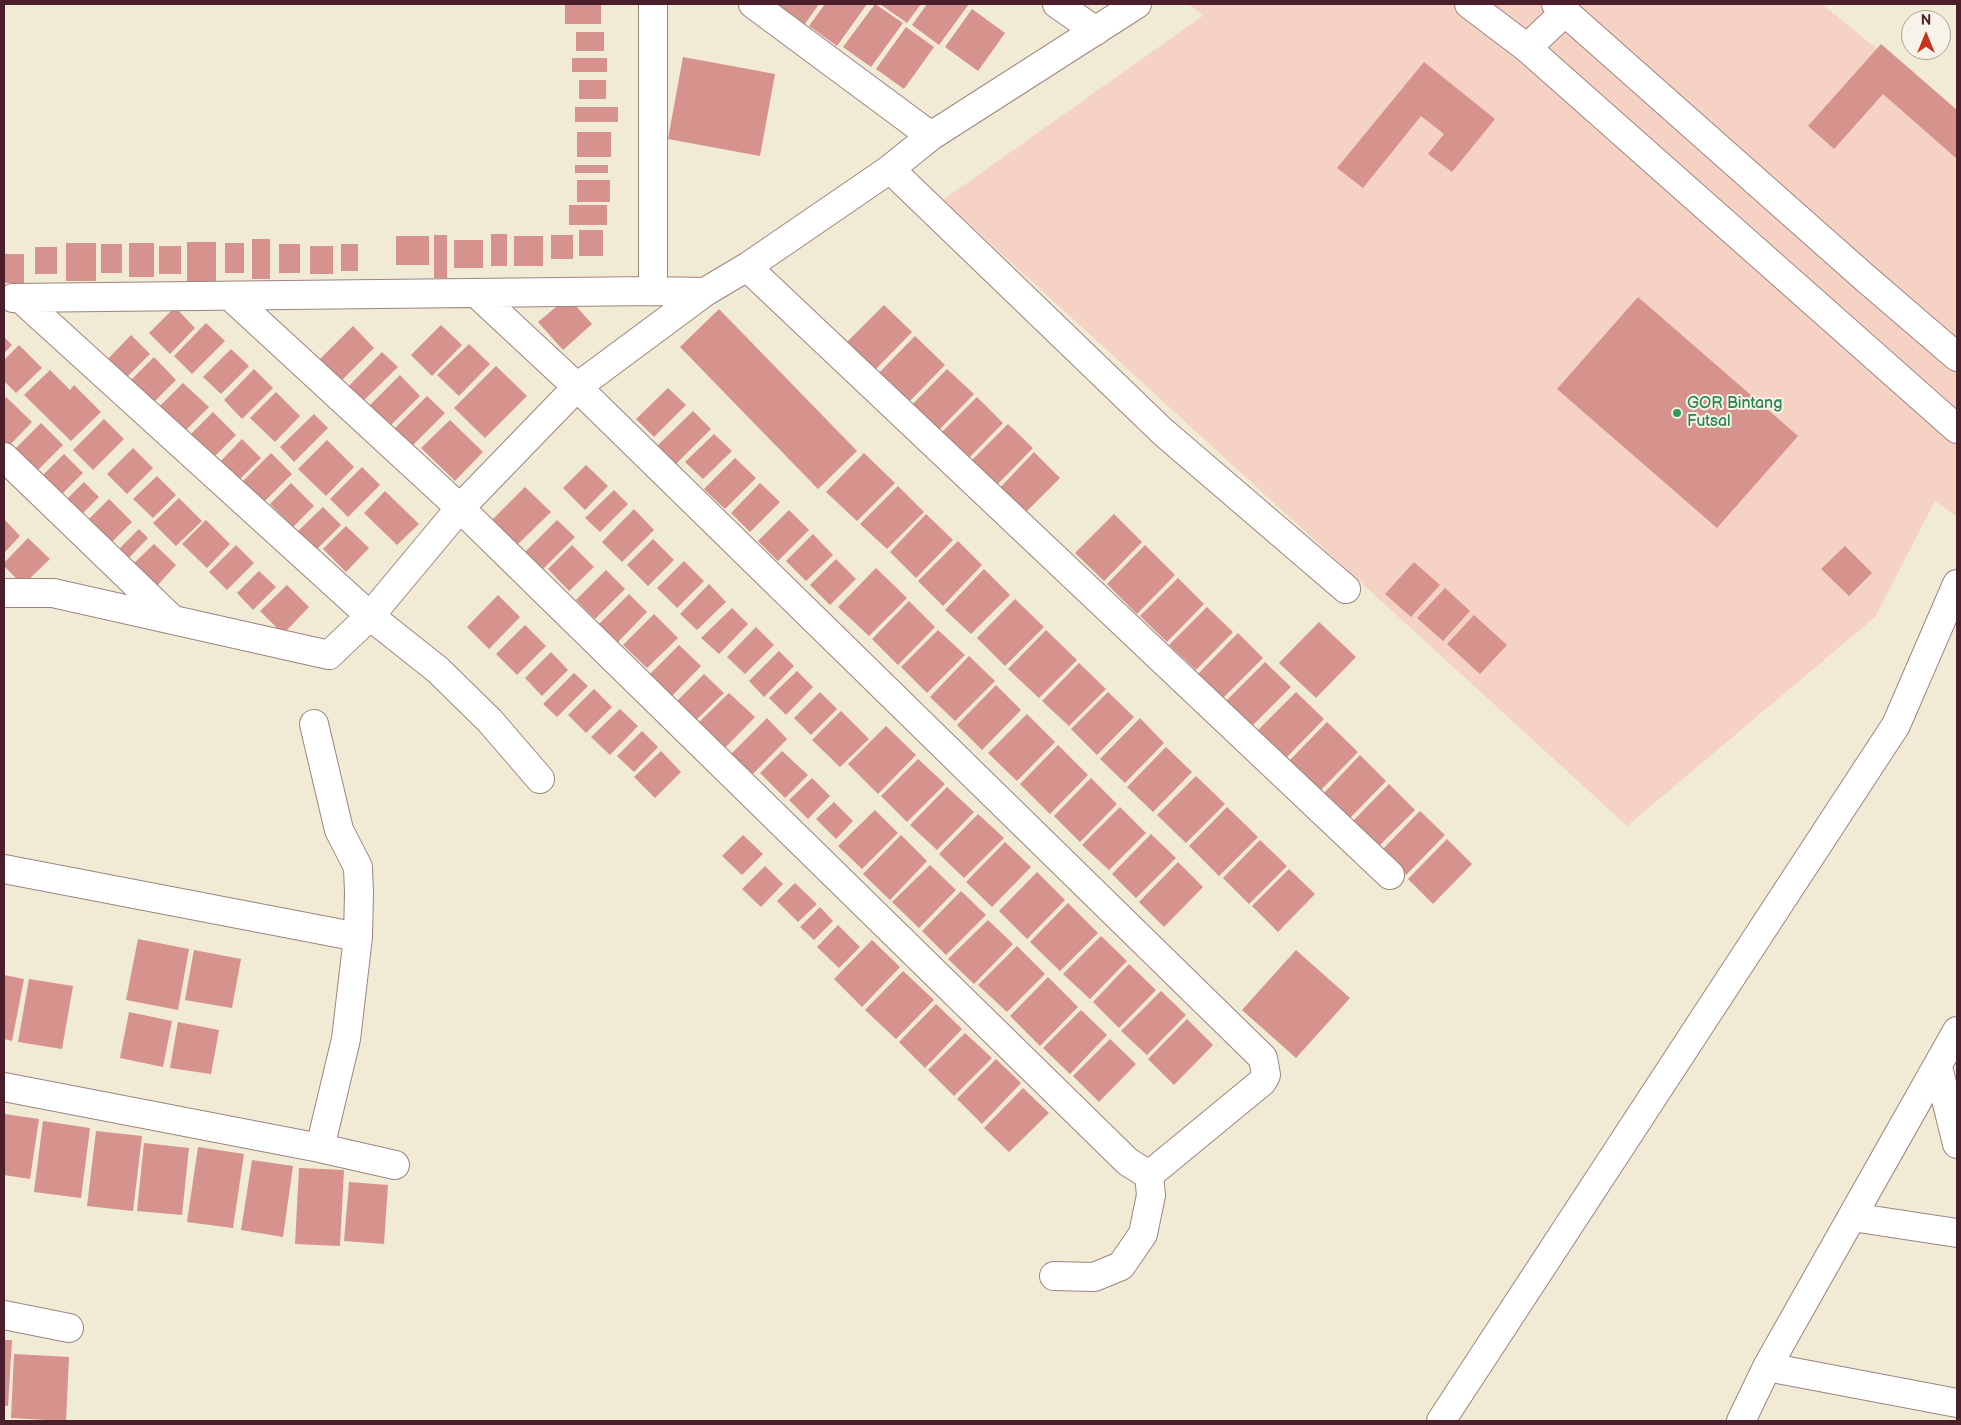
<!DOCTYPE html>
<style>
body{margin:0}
#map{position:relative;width:1961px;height:1425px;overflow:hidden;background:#f1ead4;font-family:"Balsamiq Sans",sans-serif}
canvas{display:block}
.frame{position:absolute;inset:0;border:5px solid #4a1f2b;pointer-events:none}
.north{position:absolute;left:1901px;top:10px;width:50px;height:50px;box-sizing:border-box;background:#f7f3e8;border:1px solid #b29e9c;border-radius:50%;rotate:0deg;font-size:14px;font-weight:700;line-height:20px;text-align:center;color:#4a1f2b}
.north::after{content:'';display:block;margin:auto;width:18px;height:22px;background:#c8321e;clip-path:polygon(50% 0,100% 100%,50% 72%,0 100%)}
</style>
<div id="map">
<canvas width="1961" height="1425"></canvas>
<div class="frame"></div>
<div class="north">N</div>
</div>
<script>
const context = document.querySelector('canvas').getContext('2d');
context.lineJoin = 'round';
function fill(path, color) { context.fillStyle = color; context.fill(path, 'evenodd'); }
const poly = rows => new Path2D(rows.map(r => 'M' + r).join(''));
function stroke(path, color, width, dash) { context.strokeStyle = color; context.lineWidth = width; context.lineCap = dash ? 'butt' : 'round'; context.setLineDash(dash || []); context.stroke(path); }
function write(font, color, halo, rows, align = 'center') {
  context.font = font + ' "Balsamiq Sans",sans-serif'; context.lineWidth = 4; context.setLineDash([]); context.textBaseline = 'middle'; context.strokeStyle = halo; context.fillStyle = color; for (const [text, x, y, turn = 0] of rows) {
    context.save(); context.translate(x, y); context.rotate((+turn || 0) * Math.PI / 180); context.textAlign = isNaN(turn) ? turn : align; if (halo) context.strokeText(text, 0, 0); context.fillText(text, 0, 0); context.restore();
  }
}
fill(poly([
 [1188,4,1822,4,1957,114,1957,517,1935,501,1875,617,1627,826,943,200,1204,15]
]), '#f5d2c3');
fill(poly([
 [565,4,601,4,601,24,565,24],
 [776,4,819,4,805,24],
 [825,4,867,4,837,46,809,26],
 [875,4,903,23,871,67,843,47],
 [880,4,921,4,907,23],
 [927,4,969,4,939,45,912,25],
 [972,9,1005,33,978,71,945,47],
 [906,27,934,47,904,89,876,69],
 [576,32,604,32,604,51,576,51],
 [1881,44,1957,110,1957,159,1883,94,1834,149,1808,126],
 [683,57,775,74,760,156,668,139],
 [572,58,607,58,607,72,572,72],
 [1424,62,1495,119,1452,172,1428,154,1444,134,1421,116,1363,188,1337,168],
 [579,80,606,80,606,99,579,99],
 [575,107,618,107,618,122,575,122],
 [577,132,611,132,611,157,577,157],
 [575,165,608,165,608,173,575,173],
 [577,180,610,180,610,202,577,202],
 [569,205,607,205,607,225,569,225],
 [579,230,603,230,603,256,579,256],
 [491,234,507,234,507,266,491,266],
 [434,235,447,235,447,278,434,278],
 [551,235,573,235,573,259,551,259],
 [396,236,429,236,429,265,396,265],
 [514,236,543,236,543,266,514,266],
 [252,239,270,239,270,279,252,279],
 [454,240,483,240,483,268,454,268],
 [187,242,216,242,216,281,187,281],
 [66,243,96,243,96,281,66,281],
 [129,243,154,243,154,277,129,277],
 [225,243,244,243,244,273,225,273],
 [101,244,122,244,122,273,101,273],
 [279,244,300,244,300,273,279,273],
 [341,244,358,244,358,271,341,271],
 [159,246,181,246,181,274,159,274],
 [310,246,333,246,333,274,310,274],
 [35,247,57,247,57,274,35,274],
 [4,254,24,254,24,283,4,283],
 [568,297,592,324,563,350,538,322],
 [1638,297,1798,436,1717,528,1557,389],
 [884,305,912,332,873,372,845,344],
 [175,307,195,328,170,354,149,333],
 [719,309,857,451,818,489,680,347],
 [206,323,225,341,192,374,174,356],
 [441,325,462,345,432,376,411,355],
 [353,326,374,348,337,385,315,364],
 [131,335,150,354,122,382,103,364],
 [915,336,945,365,907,404,877,375],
 [4,337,12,345,4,353],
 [469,344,490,364,459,396,437,375],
 [19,345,42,368,16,393,4,381,4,360],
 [231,349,249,366,221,394,203,377],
 [382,352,398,367,359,405,344,391],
 [154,357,176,380,152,404,129,382],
 [496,366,527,396,485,438,454,408],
 [254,369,273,388,242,419,224,400],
 [947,369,974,394,937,432,910,407],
 [50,370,70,390,74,385,101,412,71,441,24,395],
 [400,375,420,396,386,430,366,409],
 [183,383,209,407,182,434,157,409],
 [668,388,686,405,654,437,636,419],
 [276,392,300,416,275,442,250,418],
 [427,396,445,413,408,450,390,433],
 [6,397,32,422,7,448,4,445,4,399],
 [977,397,1003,423,966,461,939,435],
 [693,411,711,429,675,465,656,447],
 [213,412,236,435,209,462,186,439],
 [314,414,328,428,294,462,280,447],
 [104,419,124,439,93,470,73,450],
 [450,420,483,452,455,481,421,448],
 [41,423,63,445,32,476,10,454],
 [1008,424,1033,448,993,489,968,464],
 [714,434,732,451,703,479,685,462],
 [242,439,261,458,236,483,217,465],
 [327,440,354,467,326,496,298,469],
 [133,448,153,468,127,494,107,474],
 [1034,452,1060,478,1021,517,995,493],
 [271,453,292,474,259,507,238,486],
 [864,453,895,483,857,521,826,492],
 [64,454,83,473,54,502,35,483],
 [735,458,756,478,725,509,704,489],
 [586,465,608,486,585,510,563,488],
 [362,467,380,485,348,517,330,499],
 [157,476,176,495,153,518,133,499],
 [84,482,99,497,74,522,59,507],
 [291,483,314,506,293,527,270,504],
 [760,483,780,502,750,532,731,513],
 [898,486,924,512,887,549,860,524],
 [525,487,551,512,517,545,492,520],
 [614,490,628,504,600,532,585,518],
 [385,491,419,524,397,545,364,513],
 [179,498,202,521,176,546,153,523],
 [109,499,132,522,109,545,86,522],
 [323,507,341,525,315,551,296,533],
 [634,509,654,530,622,562,602,542],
 [789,510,809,530,778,561,758,541],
 [926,514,953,540,916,578,890,552],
 [1114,514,1142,542,1104,581,1075,553],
 [4,519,20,536,4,553],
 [206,520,230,544,207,568,182,544],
 [557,520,575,537,540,572,522,555],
 [346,526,369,548,346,572,323,549],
 [139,529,148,538,124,563,115,553],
 [813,534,833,555,806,581,786,561],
 [28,538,50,559,23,585,4,566,4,563],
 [653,539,674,560,648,586,627,565],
 [958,541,982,565,943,606,918,581],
 [154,544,176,565,156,587,133,564],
 [236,545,254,563,227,590,209,572],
 [572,545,594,567,569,591,548,569],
 [1145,545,1175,575,1137,614,1107,584],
 [1845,546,1872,573,1849,596,1821,569],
 [836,559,856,579,830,605,810,585],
 [684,561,704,581,677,608,657,588],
 [1414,562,1440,585,1411,617,1385,594],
 [876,568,907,598,869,636,838,607],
 [984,569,1010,595,971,634,945,610],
 [606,570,625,589,595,619,576,600],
 [259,571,276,587,253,610,237,593],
 [1178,578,1204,604,1167,642,1140,616],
 [709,584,726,602,697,630,680,614],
 [287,585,309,607,283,634,260,611],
 [1445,588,1470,611,1443,641,1417,618],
 [629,594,647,612,618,642,599,624],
 [498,595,520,617,489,649,467,627],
 [1015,599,1044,627,1005,666,977,638],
 [909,601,935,627,898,665,872,639],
 [1207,607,1233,632,1196,670,1169,645],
 [732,608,748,624,719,654,701,638],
 [654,614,678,638,647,668,623,645],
 [1474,615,1507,645,1480,674,1447,644],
 [1319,622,1356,657,1316,698,1279,663],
 [525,625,546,646,517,675,496,654],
 [756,627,774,645,745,674,727,657],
 [938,630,965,655,927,693,901,667],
 [1046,630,1077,660,1039,698,1008,669],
 [1238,633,1263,658,1223,698,1198,674],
 [679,645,701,666,672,696,650,674],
 [779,651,794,666,764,697,749,681],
 [551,652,568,670,542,696,525,678],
 [969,656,995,681,955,721,930,697],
 [1265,662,1291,687,1251,727,1225,702],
 [1079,663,1106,689,1069,726,1042,701],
 [797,671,813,687,786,715,769,698],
 [574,673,588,686,557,717,543,704],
 [704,674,724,693,696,720,677,701],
 [996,685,1021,710,982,750,957,725],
 [594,689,612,707,586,733,568,715],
 [820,692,837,709,811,735,794,718],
 [1108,692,1134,717,1097,755,1071,729],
 [1296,692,1324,719,1286,758,1258,730],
 [729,693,755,717,725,748,699,722],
 [620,709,638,726,610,755,591,737],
 [841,711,869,739,840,767,812,740],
 [1027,714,1055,742,1017,781,988,753],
 [767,718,787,739,752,775,731,754],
 [1140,718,1164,743,1125,783,1100,759],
 [1327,722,1358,752,1320,791,1289,761],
 [886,726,916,755,878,794,848,764],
 [642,731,658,747,634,772,617,756],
 [1058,745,1088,775,1050,814,1020,784],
 [1166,747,1192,772,1153,812,1127,787],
 [661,751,681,772,655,798,634,777],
 [782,751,808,775,785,798,760,773],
 [1360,755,1386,781,1349,819,1323,794],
 [918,759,945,784,907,822,881,796],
 [1196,776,1225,804,1186,843,1157,815],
 [812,778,830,796,808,819,789,800],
 [1091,778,1117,804,1080,842,1054,816],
 [1389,784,1415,810,1378,847,1352,822],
 [947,787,974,812,937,850,910,825],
 [834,802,853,821,836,839,816,819],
 [1120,807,1146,833,1109,870,1082,845],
 [1227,807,1258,837,1219,876,1189,846],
 [875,810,898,833,862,869,838,846],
 [1420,811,1445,835,1406,875,1381,851],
 [978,814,1004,838,964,878,939,854],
 [1151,834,1176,858,1136,898,1112,874],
 [743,835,763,854,742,875,722,856],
 [901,835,927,861,890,900,863,874],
 [1447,839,1472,864,1433,904,1408,879],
 [1260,840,1287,866,1249,904,1223,878],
 [1005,842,1031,867,992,907,966,882],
 [1178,862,1203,887,1164,927,1139,902],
 [930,865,956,890,919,928,892,902],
 [765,866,783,884,761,907,742,889],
 [1289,869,1315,894,1278,932,1252,906],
 [1037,872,1065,900,1027,939,999,911],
 [795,883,817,904,798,922,777,901],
 [961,891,986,915,946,955,922,931],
 [1068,903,1098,933,1060,971,1030,942],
 [820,907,833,921,814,940,800,927],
 [988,920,1013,944,974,984,948,959],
 [838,925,860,947,839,968,817,947],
 [1101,936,1127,961,1090,999,1063,974],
 [138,939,189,949,178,1010,126,1000],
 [872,940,900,967,862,1007,834,979],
 [1017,946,1045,974,1007,1012,978,985],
 [194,950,241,959,232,1008,185,1000],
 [1296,950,1350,998,1296,1058,1242,1010],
 [1129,964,1156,990,1119,1028,1093,1002],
 [903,971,934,1000,896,1039,865,1010],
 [4,975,24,979,12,1041,4,1039],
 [1048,977,1078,1007,1040,1046,1010,1016],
 [29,979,73,986,62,1049,18,1042],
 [1161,991,1186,1015,1147,1055,1121,1031],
 [936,1004,962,1029,925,1068,899,1042],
 [1081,1010,1107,1035,1070,1074,1043,1048],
 [129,1012,172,1021,163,1067,120,1058],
 [1187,1019,1213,1045,1174,1085,1148,1059],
 [178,1022,219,1030,211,1074,170,1068],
 [965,1033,992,1058,954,1096,928,1070],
 [1110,1039,1136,1064,1099,1102,1073,1076],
 [996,1059,1021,1083,982,1124,957,1099],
 [1023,1088,1049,1113,1009,1152,984,1128],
 [4,1114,39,1119,30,1179,4,1175],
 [43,1121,90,1128,81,1198,34,1192],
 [96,1131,142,1136,133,1211,87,1206],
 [144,1143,189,1148,182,1215,137,1211],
 [198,1147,244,1154,233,1228,187,1222],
 [252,1160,293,1166,283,1237,241,1230],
 [299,1168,344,1170,340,1246,295,1244],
 [349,1182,388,1185,384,1244,344,1241],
 [4,1340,12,1340,8,1406,4,1406],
 [14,1354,69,1357,66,1421,11,1418]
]), '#d6928c');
const minor = poly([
 [753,4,931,136],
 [1057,4,1096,31],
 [1469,4,1527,48,1957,429],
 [1556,4,1864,277,1957,357],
 [1527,48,1566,11],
 [890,169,1163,432,1346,589],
 [747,267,1390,875],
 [653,291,653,4],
 [230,296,460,508,1128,1162,1149,1175,1262,1082,1266,1075,1263,1058,577,387,476,293],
 [13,298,653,291,705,292],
 [20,298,370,616,438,670,490,721,540,779],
 [4,457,173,620],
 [4,593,53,593,329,655,370,616,460,508,577,387,705,292,747,267,890,169,931,136,1137,4],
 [314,724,339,830,358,867,359,893,358,937,346,1039,320,1148],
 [4,869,358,937],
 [1938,1067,1957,1144],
 [4,1087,320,1148,395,1165],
 [1852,1217,1957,1233],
 [1054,1276,1094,1277,1121,1266,1143,1234,1151,1195,1149,1175],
 [4,1315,69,1328],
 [1767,1367,1957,1403],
 [1441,1421,1896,725,1957,584],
 [1741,1421,1767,1367,1957,1031]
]);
stroke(minor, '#9e8480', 30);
stroke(minor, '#fff', 28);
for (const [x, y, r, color] of [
 [1677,413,5,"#2e9e5b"]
]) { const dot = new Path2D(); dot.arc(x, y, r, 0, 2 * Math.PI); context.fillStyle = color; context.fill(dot); stroke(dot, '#f7f3e8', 2); }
write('16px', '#27864d', '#f7f3e8', [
 ["GOR Bintang",1687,404],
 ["Futsal",1687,422]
], 'left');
</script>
